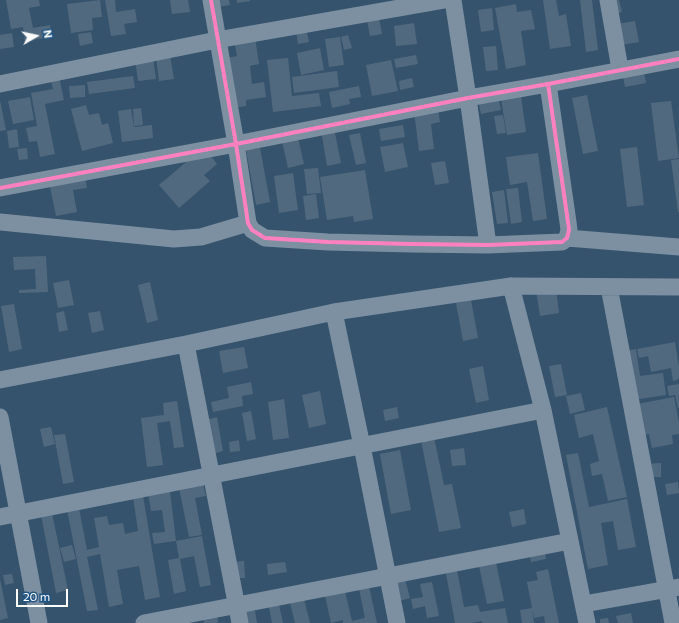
<!DOCTYPE html>
<style>
body{margin:0}
#map{position:relative;width:679px;height:623px;overflow:hidden;background:#35536c;font-family:Commissioner,sans-serif}
canvas{display:block}
.north{position:absolute;left:16px;top:16px;width:40px;height:40px;-webkit-text-stroke:3px #1f5483;paint-order:stroke;rotate:81deg;font-size:11px;font-weight:700;line-height:16px;text-align:center;color:#fff}
.north::after{content:'';display:block;margin:auto;width:14px;height:18px;background:#fff;clip-path:polygon(50% 0,100% 100%,50% 72%,0 100%)}
.scale{position:absolute;left:16px;top:589px;width:52px;height:18px;box-sizing:border-box;border:2px solid #fff;border-top:0;padding-left:5px;font-size:12px;line-height:14px;white-space:nowrap;color:#fff;-webkit-text-stroke:3px #1f5483;paint-order:stroke}
</style>
<div id="map">
<canvas width="679" height="623"></canvas>
<div class="north">N</div>
<div class="scale">20 m</div>
</div>
<script>
const context = document.querySelector('canvas').getContext('2d');
context.lineJoin = 'round';
function fill(path, color) { context.fillStyle = color; context.fill(path, 'evenodd'); }
const poly = rows => new Path2D(rows.map(r => 'M' + r).join(''));
function stroke(path, color, width, dash) { context.strokeStyle = color; context.lineWidth = width; context.lineCap = dash ? 'butt' : 'round'; context.setLineDash(dash || []); context.stroke(path); }
fill(poly([
 [6,0,39,0,40,6,29,8,33,28,50,25,52,37,25,41,23,27,11,29],
 [100,0,102,17,92,18,93,30,71,33,67,4],
 [105,0,115,0,116,12,135,9,137,22,124,24,126,34,111,36],
 [170,0,188,0,190,12,172,14],
 [217,0,229,0,230,5,218,7],
 [237,0,250,0,250,1,237,3],
 [543,0,556,0,559,16,566,14,571,46,550,49],
 [580,0,592,0,598,50,586,52],
 [607,0,619,0,622,12,611,15],
 [516,4,517,12,531,10,535,29,521,31,526,65,506,69,495,8],
 [492,8,494,30,481,32,478,10],
 [379,18,382,34,370,36,367,20],
 [635,21,639,42,621,45,617,24],
 [414,23,417,44,396,46,394,26],
 [306,28,309,42,298,44,296,30],
 [91,32,93,43,80,46,78,34],
 [12,33,14,47,0,49,0,35],
 [348,35,352,48,344,50,341,37],
 [255,37,259,64,250,66,252,84,264,82,266,97,246,100,246,106,233,108,226,58,237,56,234,40],
 [340,37,344,65,329,67,325,39],
 [496,46,498,70,486,71,483,47],
 [320,48,324,70,301,75,297,53],
 [170,55,174,79,159,81,156,57],
 [416,55,418,64,396,68,394,59],
 [153,57,156,79,138,81,135,59],
 [288,58,292,96,319,93,321,106,273,112,267,60],
 [391,60,398,91,372,96,366,65],
 [643,68,646,83,625,87,622,72],
 [337,71,339,87,294,93,292,77],
 [59,76,64,100,45,104,55,154,40,157,37,141,29,142,26,128,37,126,31,93,53,89,50,77],
 [133,76,135,88,89,94,87,82],
 [412,78,414,87,400,90,399,81],
 [85,85,85,97,70,98,69,86],
 [359,86,361,97,349,99,350,104,332,108,329,92],
 [587,95,598,151,583,154,572,98],
 [498,96,501,110,481,114,478,100],
 [521,96,526,132,507,135,501,99],
 [30,97,34,120,13,124,8,101],
 [0,100,6,130,0,131],
 [671,101,679,158,658,161,651,103],
 [86,105,89,115,99,113,102,125,108,123,113,143,82,151,71,109],
 [141,108,143,125,134,126,133,109],
 [438,108,440,122,431,124,434,149,419,151,414,111],
 [131,109,134,127,152,125,153,138,122,142,118,111],
 [503,115,506,133,497,134,494,116],
 [403,125,405,137,381,141,379,129],
 [334,128,341,163,327,166,321,130],
 [17,129,19,147,9,148,7,131],
 [360,133,366,163,356,165,349,135],
 [298,138,304,164,288,168,282,141],
 [403,143,408,167,385,172,380,147],
 [204,147,217,164,204,175,210,181,179,208,159,185],
 [637,147,644,205,627,207,620,149],
 [27,148,28,159,19,160,17,149],
 [260,148,270,202,256,205,246,150],
 [538,153,547,219,533,221,527,182,510,185,506,157],
 [679,159,679,212,678,212,671,160],
 [445,161,449,183,435,185,431,163],
 [318,168,321,193,307,194,304,169],
 [365,170,373,219,354,222,353,216,327,220,320,177],
 [293,173,298,210,279,213,274,176],
 [85,176,87,188,73,190,77,212,56,216,49,182],
 [518,188,522,222,511,224,506,189],
 [504,190,508,223,497,224,492,192],
 [316,194,319,218,306,220,303,196],
 [46,256,48,292,19,293,19,290,36,289,35,269,14,270,13,257],
 [69,280,74,305,58,308,53,283],
 [150,282,158,320,147,323,138,285],
 [556,288,559,313,540,316,536,290],
 [471,300,478,338,463,341,456,303],
 [14,304,22,349,9,352,1,306],
 [64,311,68,330,59,332,56,313],
 [100,311,104,330,92,333,88,313],
 [675,342,679,367,679,379,673,381,671,368,651,372,648,356,639,358,637,349],
 [244,347,248,368,223,373,219,351],
 [636,349,640,376,663,373,666,395,633,400,626,351],
 [561,364,567,395,555,397,549,366],
 [483,366,489,400,476,403,469,369],
 [251,382,253,394,242,396,243,406,213,412,211,402,229,398,227,387],
 [679,384,679,408,678,408,675,395,669,396,667,386],
 [320,391,326,424,309,428,302,395],
 [581,393,585,410,570,414,566,396],
 [674,397,679,423,679,434,672,435,673,444,652,448,649,434,643,435,637,404],
 [284,399,289,438,273,440,268,402],
 [177,401,184,447,174,448,170,421,157,423,163,465,147,467,141,418,164,415,163,403],
 [397,407,399,418,385,421,383,410],
 [607,407,627,497,608,501,602,474,592,476,590,464,599,461,593,434,579,438,574,415],
 [251,411,256,439,247,441,242,413],
 [217,417,223,451,213,454,206,420],
 [51,427,55,444,44,447,40,429],
 [65,434,74,482,63,484,54,435],
 [434,437,444,485,452,484,461,528,439,532,421,440],
 [239,440,240,451,230,452,229,442],
 [464,448,466,465,452,466,450,450],
 [400,450,411,510,391,514,380,454],
 [578,453,589,507,627,499,636,547,618,550,613,521,601,523,608,565,588,569,566,455],
 [661,463,661,477,648,477,647,464],
 [678,482,679,493,667,495,665,484],
 [203,484,206,496,195,498,202,535,189,537,179,488],
 [170,491,176,541,202,536,211,585,200,587,194,556,180,559,186,591,174,594,168,560,179,558,176,541,154,544,152,533,165,532,162,510,151,511,148,493],
 [143,496,160,597,145,600,139,566,117,570,123,604,109,607,100,554,87,557,98,610,87,611,67,510,79,508,87,550,99,547,94,518,107,516,109,525,123,523,125,534,138,531,133,497],
 [524,509,526,524,512,527,509,512],
 [52,513,68,590,56,593,41,515],
 [72,545,76,559,64,562,60,548],
 [544,547,546,559,531,562,529,550],
 [495,558,504,601,487,604,478,561],
 [244,561,245,578,235,578,234,562],
 [285,562,287,572,268,575,267,564],
 [456,565,464,607,478,605,480,612,505,608,508,623,482,623,482,621,471,623,455,623,445,568],
 [548,569,559,623,545,623,544,616,534,618,527,582,538,580,536,572],
 [12,574,14,583,5,585,3,575],
 [404,575,410,598,399,601,393,577],
 [0,579,8,618,0,620],
 [368,582,377,623,343,623,343,620,331,623,324,591,344,587,352,621,365,618,358,584],
 [432,582,439,616,427,618,425,606,413,609,411,599,423,597,420,584],
 [303,595,310,623,295,623,289,599],
 [278,600,283,623,272,623,268,602],
 [254,605,257,623,246,623,243,607],
 [532,608,534,623,522,623,520,610],
 [217,613,218,623,204,623,203,615],
 [631,613,633,623,618,623,616,616],
 [608,618,609,623,600,623,600,619]
]), '#51697e');
stroke(poly([
 [211,0,236,144,248,223,252,230,265,238,328,242,411,244,488,245,562,242,567,238,569,230,568,222,548,84],
 [453,0,468,98,488,245],
 [608,0,620,69],
 [0,84,217,40,445,0],
 [0,188,236,144,468,98,548,84,679,59],
 [0,222,174,239,201,237,248,223],
 [567,238,679,247],
 [511,286,543,410,587,623],
 [609,287,673,623],
 [334,312,362,446,397,623],
 [186,344,240,623],
 [0,380,186,344,334,312,511,286,679,287],
 [0,417,39,623],
 [0,517,543,410],
 [584,604,679,587],
 [144,623,570,541]
]), '#7c90a2', 17);
stroke(poly([
 [211,0,236,144,248,223,252,230,265,238,328,242,411,244,488,245,562,242,567,238,569,230,568,222,548,84],
 [0,188,236,144,468,98,548,84,679,59]
]), '#ff80c0', 4);
</script>
